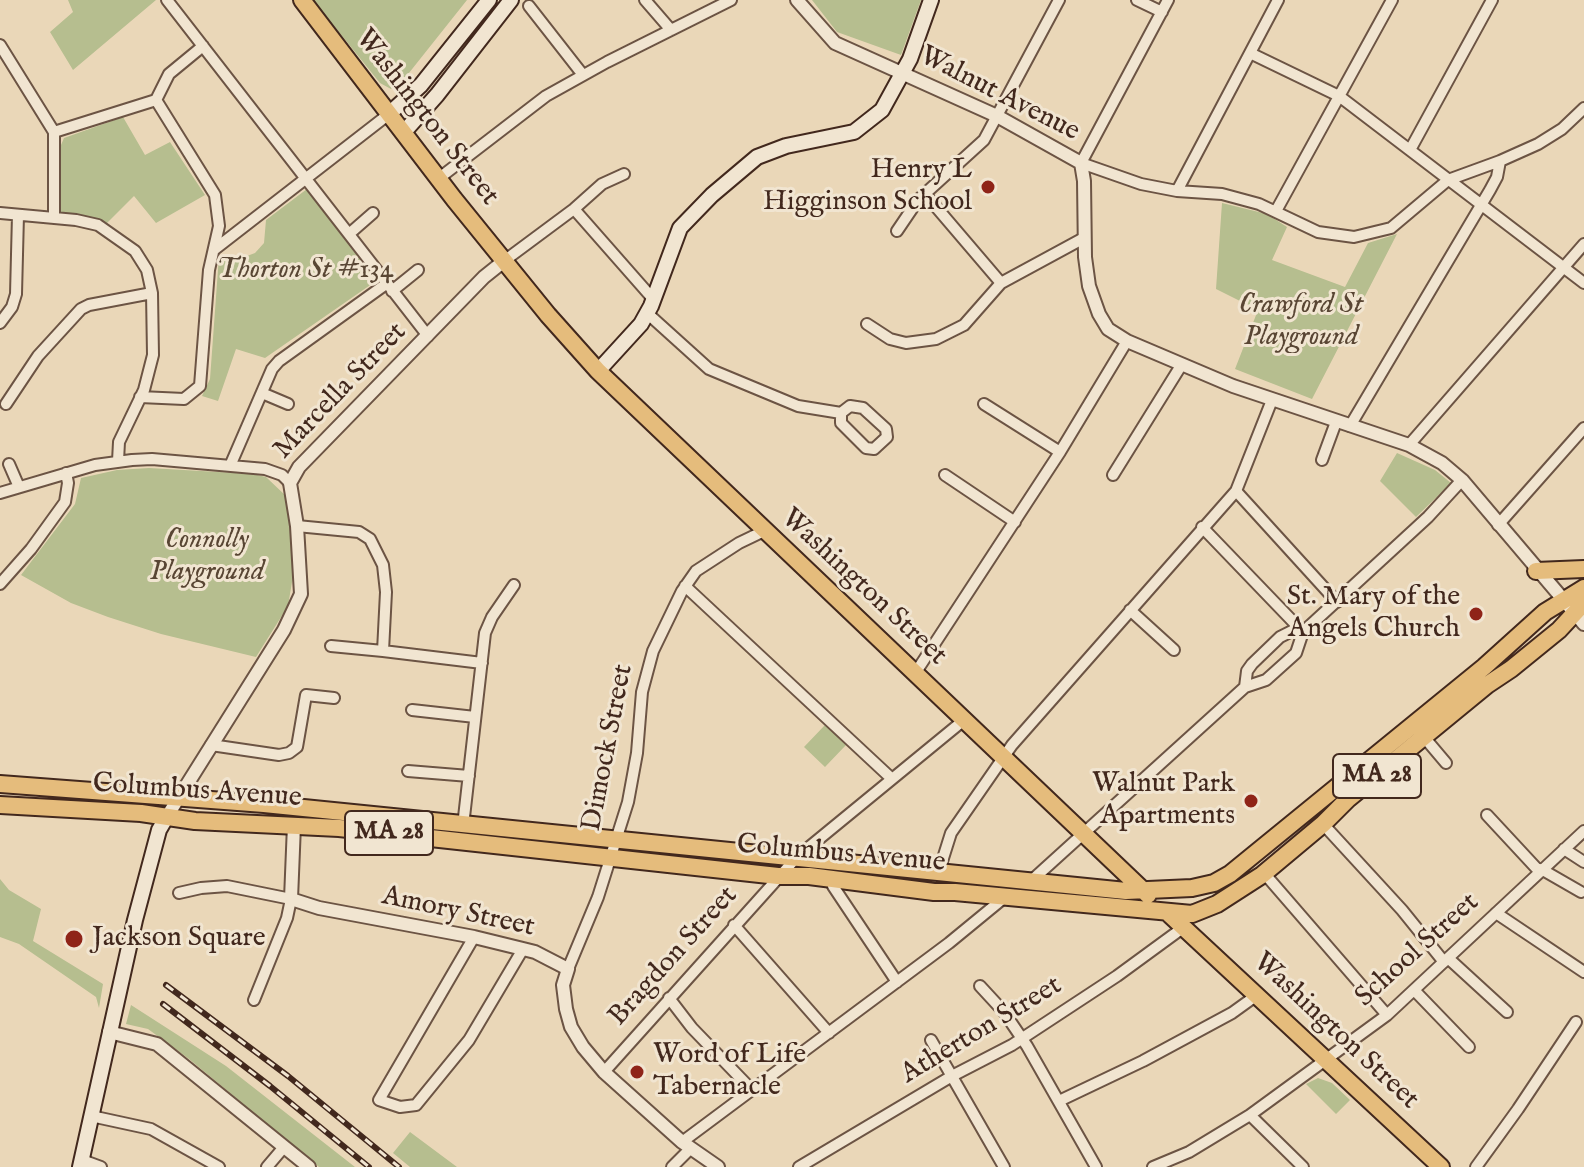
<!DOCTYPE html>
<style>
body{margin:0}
canvas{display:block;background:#ead7b8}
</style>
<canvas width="1584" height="1167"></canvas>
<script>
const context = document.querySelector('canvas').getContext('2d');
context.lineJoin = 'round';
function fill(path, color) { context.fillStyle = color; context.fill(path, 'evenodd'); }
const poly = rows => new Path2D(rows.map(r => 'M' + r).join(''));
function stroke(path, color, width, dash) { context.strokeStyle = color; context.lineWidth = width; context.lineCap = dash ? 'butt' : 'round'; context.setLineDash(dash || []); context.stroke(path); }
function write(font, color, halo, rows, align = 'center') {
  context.font = font + ' "IM FELL English",serif'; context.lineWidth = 6; context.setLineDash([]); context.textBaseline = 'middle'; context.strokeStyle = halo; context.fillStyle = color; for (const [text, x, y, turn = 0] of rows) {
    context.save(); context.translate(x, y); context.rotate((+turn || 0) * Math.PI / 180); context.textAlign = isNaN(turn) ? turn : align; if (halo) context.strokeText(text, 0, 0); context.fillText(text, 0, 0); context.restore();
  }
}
fill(poly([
 [68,0,156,0,73,70,50,32,73,12],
 [313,0,467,0,401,83,391,89,380,83],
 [812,0,921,0,901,55,837,32],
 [123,117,145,155,170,142,205,195,156,223,134,196,105,225,84,216,59,213,61,145,64,138],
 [307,189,376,281,265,358,236,349,218,401,202,396,210,379,219,256,239,259,255,253,264,243,266,220],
 [1222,203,1267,214,1287,227,1272,260,1345,287,1368,243,1397,234,1312,399,1235,369,1258,310,1216,289],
 [1397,453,1435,470,1451,483,1416,517,1380,481],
 [149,468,253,474,266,477,286,496,294,528,294,570,288,606,256,657,161,634,108,617,71,603,21,575,75,504,81,478,117,470],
 [825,725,846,745,825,767,804,747],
 [0,879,9,890,41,909,33,941,103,984,99,1008,96,997,19,944,0,937],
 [131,1005,226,1066,355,1167,319,1167,189,1059,148,1029,126,1024],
 [1318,1078,1332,1083,1350,1100,1336,1114,1306,1084],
 [410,1132,457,1167,410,1167,393,1153]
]), '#b6be8f');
const minor = poly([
 [167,0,428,336],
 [645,0,671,30],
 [1137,0,1162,12],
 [1168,0,1081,163,1141,184,1177,191,1222,194,1259,204,1318,232,1354,237,1391,228,1448,180,1500,161,1538,144,1562,129,1584,108],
 [529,6,583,75],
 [0,45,54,132,54,218],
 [1250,53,1339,96,1584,283],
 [54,132,156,100,169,74,203,46],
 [1410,150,1492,0],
 [438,179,546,96,607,62,731,0],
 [1177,191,1278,0],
 [925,194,1001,283],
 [574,209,654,300],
 [1276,211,1392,0],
 [0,213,76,220,98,225,135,251,147,270,152,293,153,355,144,390,119,442,118,461],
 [897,231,918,200,984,140,1059,0],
 [349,234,373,213],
 [215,249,389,114],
 [504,261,574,209,602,184,624,174],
 [392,291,418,270],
 [647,313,709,369,798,406,841,413,850,406,863,408,886,429,887,437,874,449,866,448,841,423,841,413],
 [0,323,12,307,16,294,18,215],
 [867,324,890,339,906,343,936,339,964,325,1001,283,1084,238],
 [262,393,288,404],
 [140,397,184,399,200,386,209,270,219,226,215,195,156,100],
 [6,404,38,356,81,309,89,305,152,293],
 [984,404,1060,452],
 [1350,426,1490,190,1497,177,1500,161],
 [1409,445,1584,244],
 [1322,460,1336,422],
 [9,464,19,487],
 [230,466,272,369,279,361,386,284],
 [945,475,1015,522],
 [1113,475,1182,364],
 [1236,491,1337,602],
 [0,493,95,465,132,460,152,459,265,469,282,475,290,483],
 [1498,525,1584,428],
 [297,526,359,532,370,539,383,565,386,592,383,651,482,663],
 [1202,527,1303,632],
 [0,584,31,549,65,502,68,483,66,473],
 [685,586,891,778],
 [1130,610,1174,650],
 [331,646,383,651],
 [916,672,1060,452,1127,341],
 [1245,687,1247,671,1252,664,1280,637,1292,631,1303,632],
 [412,710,475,717],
 [1424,737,1446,763],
 [211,745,279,755,289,753,297,747,306,695,334,698],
 [408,771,469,776],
 [1487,815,1539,871],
 [1323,824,1402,910,1444,962],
 [463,826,485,633,492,617,514,585],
 [1564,849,1584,862],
 [1541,869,1581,892],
 [939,871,951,833,1012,745,1236,491,1272,400],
 [1264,873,1387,1015],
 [833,879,833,886,897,982],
 [1031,881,1245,687,1266,680,1296,653,1303,632,1428,517,1462,480],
 [179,893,201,888,227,886,291,899,287,918,254,1000],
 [1496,913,1584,972],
 [734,925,829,1033],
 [474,937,379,1100,400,1107,416,1105,469,1040,523,949],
 [1448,958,1507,1012],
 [568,969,598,897,628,802,637,753,642,692,653,651,682,591,696,571,739,543,764,531],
 [980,986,1004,1012,1027,1046,1096,1167],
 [1414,990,1469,1047],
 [669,998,692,1028,752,1090],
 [931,1040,1004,1167],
 [604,1072,797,857,964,720],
 [1059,1101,1143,1061,1232,1013,1257,995],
 [1250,1115,1303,1167],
 [91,1116,151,1129,219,1167],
 [682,1142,949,943,1005,897],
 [82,1160,101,1167],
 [267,1167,284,1147],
 [672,1167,690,1149],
 [799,1167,952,1076,1012,1045,1117,976,1184,927],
 [1153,1167,1189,1152,1250,1115,1387,1015,1584,831],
 [1476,1167,1518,1109,1576,1022]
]);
const tertiary = poly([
 [797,0,835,43,997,116,1081,163,1084,181,1085,257,1089,286,1099,314,1108,329,1127,341,1233,386,1409,445,1442,463,1462,480,1584,624],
 [166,818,284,630,301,594,297,526,290,483,299,467,484,277,504,261],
 [294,825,291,899,319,908,474,937,523,949,535,952,568,969,563,985,566,1009,571,1027,583,1047,604,1072,682,1142,718,1167],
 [109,1032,157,1044,309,1167]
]);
const secondary = poly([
 [389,114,421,85,489,0],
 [404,132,437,95,511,0],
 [598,371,641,324,651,306,680,228,712,195,757,157,786,146,854,132,882,110,910,59,931,0],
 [80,1167,135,920,159,830,166,818]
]);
const primary = poly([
 [302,0,454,199,548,315,598,371,1148,895],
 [1536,571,1584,569],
 [0,784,264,804,1126,891,1192,888,1214,883,1230,874,1484,667,1545,612,1584,588],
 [0,805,141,813,195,821,339,828,778,876,809,876,934,892,955,892,1192,914,1217,904,1262,875,1323,824,1348,799,1487,685,1511,669,1559,630,1584,603],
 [1168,913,1441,1167]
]);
stroke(minor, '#6c5444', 14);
stroke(tertiary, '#6c5444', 16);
stroke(secondary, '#42281d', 18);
stroke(primary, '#42281d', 20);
stroke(minor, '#f1e5d1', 10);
stroke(tertiary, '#f1e5d1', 12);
stroke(secondary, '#f1e5d1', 14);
stroke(primary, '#e5bc7c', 16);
const rail = poly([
 [166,985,288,1076,399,1167],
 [163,1004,270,1086,369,1167]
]);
stroke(rail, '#42281d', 6);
stroke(rail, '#f1e5d1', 3, [9]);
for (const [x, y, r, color] of [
 [988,187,8,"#8f2418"],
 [1476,614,8,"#8f2418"],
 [1251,801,8,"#8f2418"],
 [74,939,10,"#8f2418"],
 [637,1072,8,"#8f2418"]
]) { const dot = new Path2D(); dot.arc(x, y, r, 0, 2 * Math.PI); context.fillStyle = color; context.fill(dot); stroke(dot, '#f1e5d1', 3); }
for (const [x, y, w] of [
 [1377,776,88],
 [389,833,88]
]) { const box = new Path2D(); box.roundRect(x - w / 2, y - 22, w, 44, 6); context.fillStyle = '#f1e5d1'; context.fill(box); stroke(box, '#42281d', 2); }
write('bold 26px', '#42281d', null, [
 ["MA 28",1377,776],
 ["MA 28",389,833]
]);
write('28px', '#42281d', '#f1e5d1', [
 ["Walnut Avenue",999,95,27],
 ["Washington Street",426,118,52],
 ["Marcella Street",341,392,-46],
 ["Washington Street",863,588,43],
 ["Dimock Street",609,748,-79],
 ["Columbus Avenue",197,792,4],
 ["Columbus Avenue",841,855,5],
 ["Amory Street",458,913,12],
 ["School Street",1418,951,-42],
 ["Bragdon Street",674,957,-48],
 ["Atherton Street",982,1031,-31],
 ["Washington Street",1335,1032,43]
]);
write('28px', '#42281d', '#f1e5d1', [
 ["Henry L",972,171],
 ["Higginson School",972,203],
 ["St. Mary of the",1460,598],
 ["Angels Church",1460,630],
 ["Walnut Park",1235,785],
 ["Apartments",1235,817],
 ["Jackson Square",92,939,"left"],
 ["Word of Life",653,1056,"left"],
 ["Tabernacle",653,1088,"left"]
], 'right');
write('italic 28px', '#594634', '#f1e5d1', [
 ["Thorton St #134",305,271],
 ["Crawford St",1301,306],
 ["Playground",1301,338],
 ["Connolly",207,541],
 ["Playground",207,573]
]);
</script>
